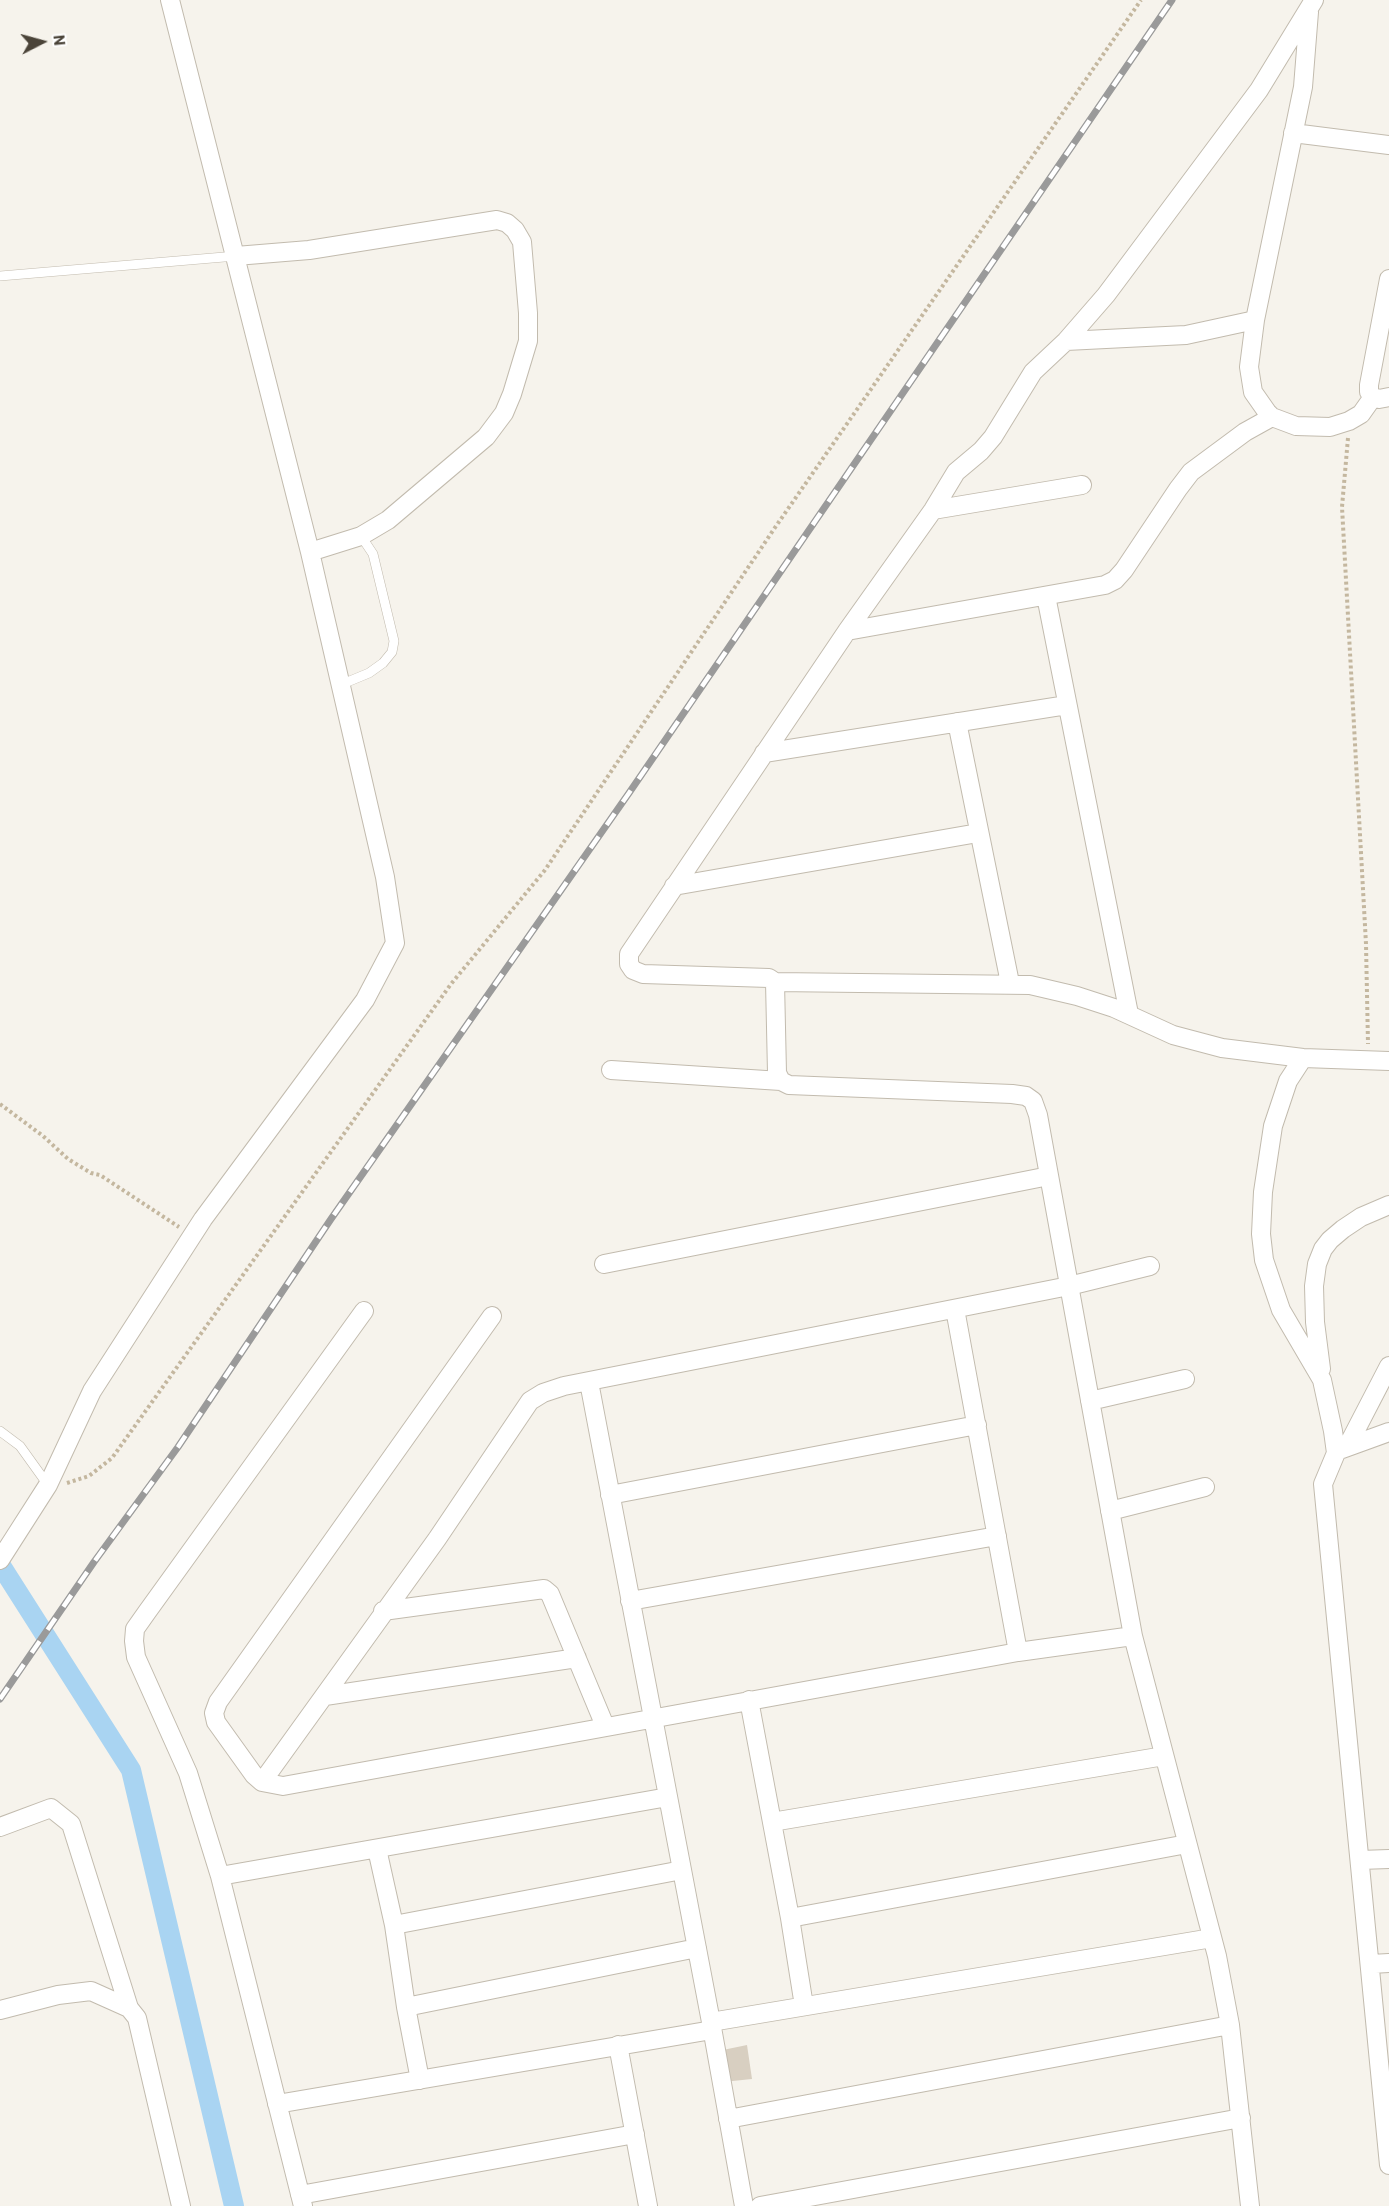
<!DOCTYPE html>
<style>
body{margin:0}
#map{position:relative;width:1389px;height:2206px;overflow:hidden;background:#f6f3ec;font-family:Barlow,sans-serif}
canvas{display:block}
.north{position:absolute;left:12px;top:12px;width:60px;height:60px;-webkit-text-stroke:4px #fff;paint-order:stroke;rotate:84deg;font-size:16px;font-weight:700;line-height:24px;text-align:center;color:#4b4439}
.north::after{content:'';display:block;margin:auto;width:21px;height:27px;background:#4b4439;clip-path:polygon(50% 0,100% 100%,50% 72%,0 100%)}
</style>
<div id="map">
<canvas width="1389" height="2206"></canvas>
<div class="north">N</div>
</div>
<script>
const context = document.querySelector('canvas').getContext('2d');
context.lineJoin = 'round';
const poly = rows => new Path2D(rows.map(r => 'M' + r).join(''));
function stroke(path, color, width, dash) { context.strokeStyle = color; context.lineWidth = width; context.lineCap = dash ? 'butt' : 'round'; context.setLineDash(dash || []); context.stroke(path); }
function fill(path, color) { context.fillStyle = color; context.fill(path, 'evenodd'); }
stroke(poly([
 [0,1564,131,1770,234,2206]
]), '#a9d4f2', 20);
fill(poly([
 [747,2045,752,2079,723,2082,718,2051]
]), '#d8cfc1');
const service = poly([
 [0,276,236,256],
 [340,685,369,673,383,663,392,652,394,641,373,554,361,536],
 [0,1431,20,1446,48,1485]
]);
const minor = poly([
 [1309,12,1303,87,1255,320,1249,367,1253,392,1267,412,1272,417,1296,426,1330,427,1349,421,1361,414,1373,397],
 [1293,133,1389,145],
 [236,256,309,250,497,220,507,223,515,230,522,242,528,313,528,341,512,394,504,413,486,437,388,520,361,536,310,552],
 [1389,279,1369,385,1369,392,1373,397,1379,399,1389,397],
 [1066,341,1186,335,1255,320],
 [933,510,1082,485],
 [1046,596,1129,1014],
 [847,631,1105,585,1115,580,1124,570,1178,489,1191,472,1245,432,1272,417],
 [957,722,1010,983],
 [764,753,1067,705],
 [674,886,978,833],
 [775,982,1030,985,1077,996,1114,1008,1173,1035,1222,1048,1303,1058,1389,1061],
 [1303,1058,1288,1081,1273,1126,1263,1192,1261,1234,1264,1260,1281,1310,1322,1380,1333,1431,1336,1453,1323,1484,1389,2165],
 [611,1070,781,1081],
 [604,1264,1049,1176],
 [955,1309,1018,1652],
 [492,1316,218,1702,214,1713,216,1722,254,1775,262,1782,283,1786,1018,1652,1133,1636],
 [1321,1369,1315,1322,1314,1286,1317,1264,1323,1249,1330,1240,1343,1229,1361,1217,1389,1205],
 [589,1382,711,2022,744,2206],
 [1090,1401,1185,1379],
 [1347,1447,1389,1366],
 [1342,1449,1389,1432],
 [610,1495,977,1425],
 [1110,1511,1205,1487],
 [0,1560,48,1485,92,1391,203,1219,365,1000,395,943,385,877,310,552,170,0],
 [630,1601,997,1536],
 [383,1611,544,1589,550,1594,605,1726],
 [325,1696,577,1658],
 [749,1700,790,1918,804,2006],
 [262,1782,437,1539,530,1401,543,1393,564,1386,1069,1286,1150,1266],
 [772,1822,1164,1756],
 [0,1827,51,1808,71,1824,129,2008],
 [377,1849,394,1925,406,2007,420,2080],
 [1360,1860,1389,1859],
 [220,1876,668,1797],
 [790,1918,1187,1844],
 [394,1925,682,1870],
 [1371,1964,1389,1963],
 [406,2007,697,1948],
 [0,2010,58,1995,91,1991,129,2008,137,2018,181,2206],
 [711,2022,1212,1938],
 [618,2045,648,2206],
 [277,2104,712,2030],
 [728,2119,1230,2025],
 [300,2195,635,2134],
 [303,2206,220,1876,188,1773,136,1657,134,1641,135,1629,147,1612,364,1311],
 [760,2206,1241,2118],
 [1250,2206,1230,2025,1217,1956,1133,1636,1038,1115,1033,1101,1026,1096,1012,1094,789,1085,781,1081,777,1073,775,982,769,978,643,974,633,970,629,964,629,954,847,631,933,510,956,472,981,451,993,437,1033,372,1066,341,1106,295,1259,90,1314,0]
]);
stroke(service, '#c2bbae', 10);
stroke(minor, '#c2bbae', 20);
stroke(poly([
 [1348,438,1342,507,1366,944,1368,1044],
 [0,1104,43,1136,68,1159,91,1173,100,1175,179,1227],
 [67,1483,89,1476,112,1458,451,984,545,870,774,529,1141,0]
]), '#c4b79f', 4, [3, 3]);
stroke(service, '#fff', 9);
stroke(minor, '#fff', 18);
const rail = poly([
 [0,1699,94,1562,178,1447,331,1219,629,793,1172,0]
]);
stroke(rail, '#9a9a9a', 7);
stroke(rail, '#fff', 4.5, [14]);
</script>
